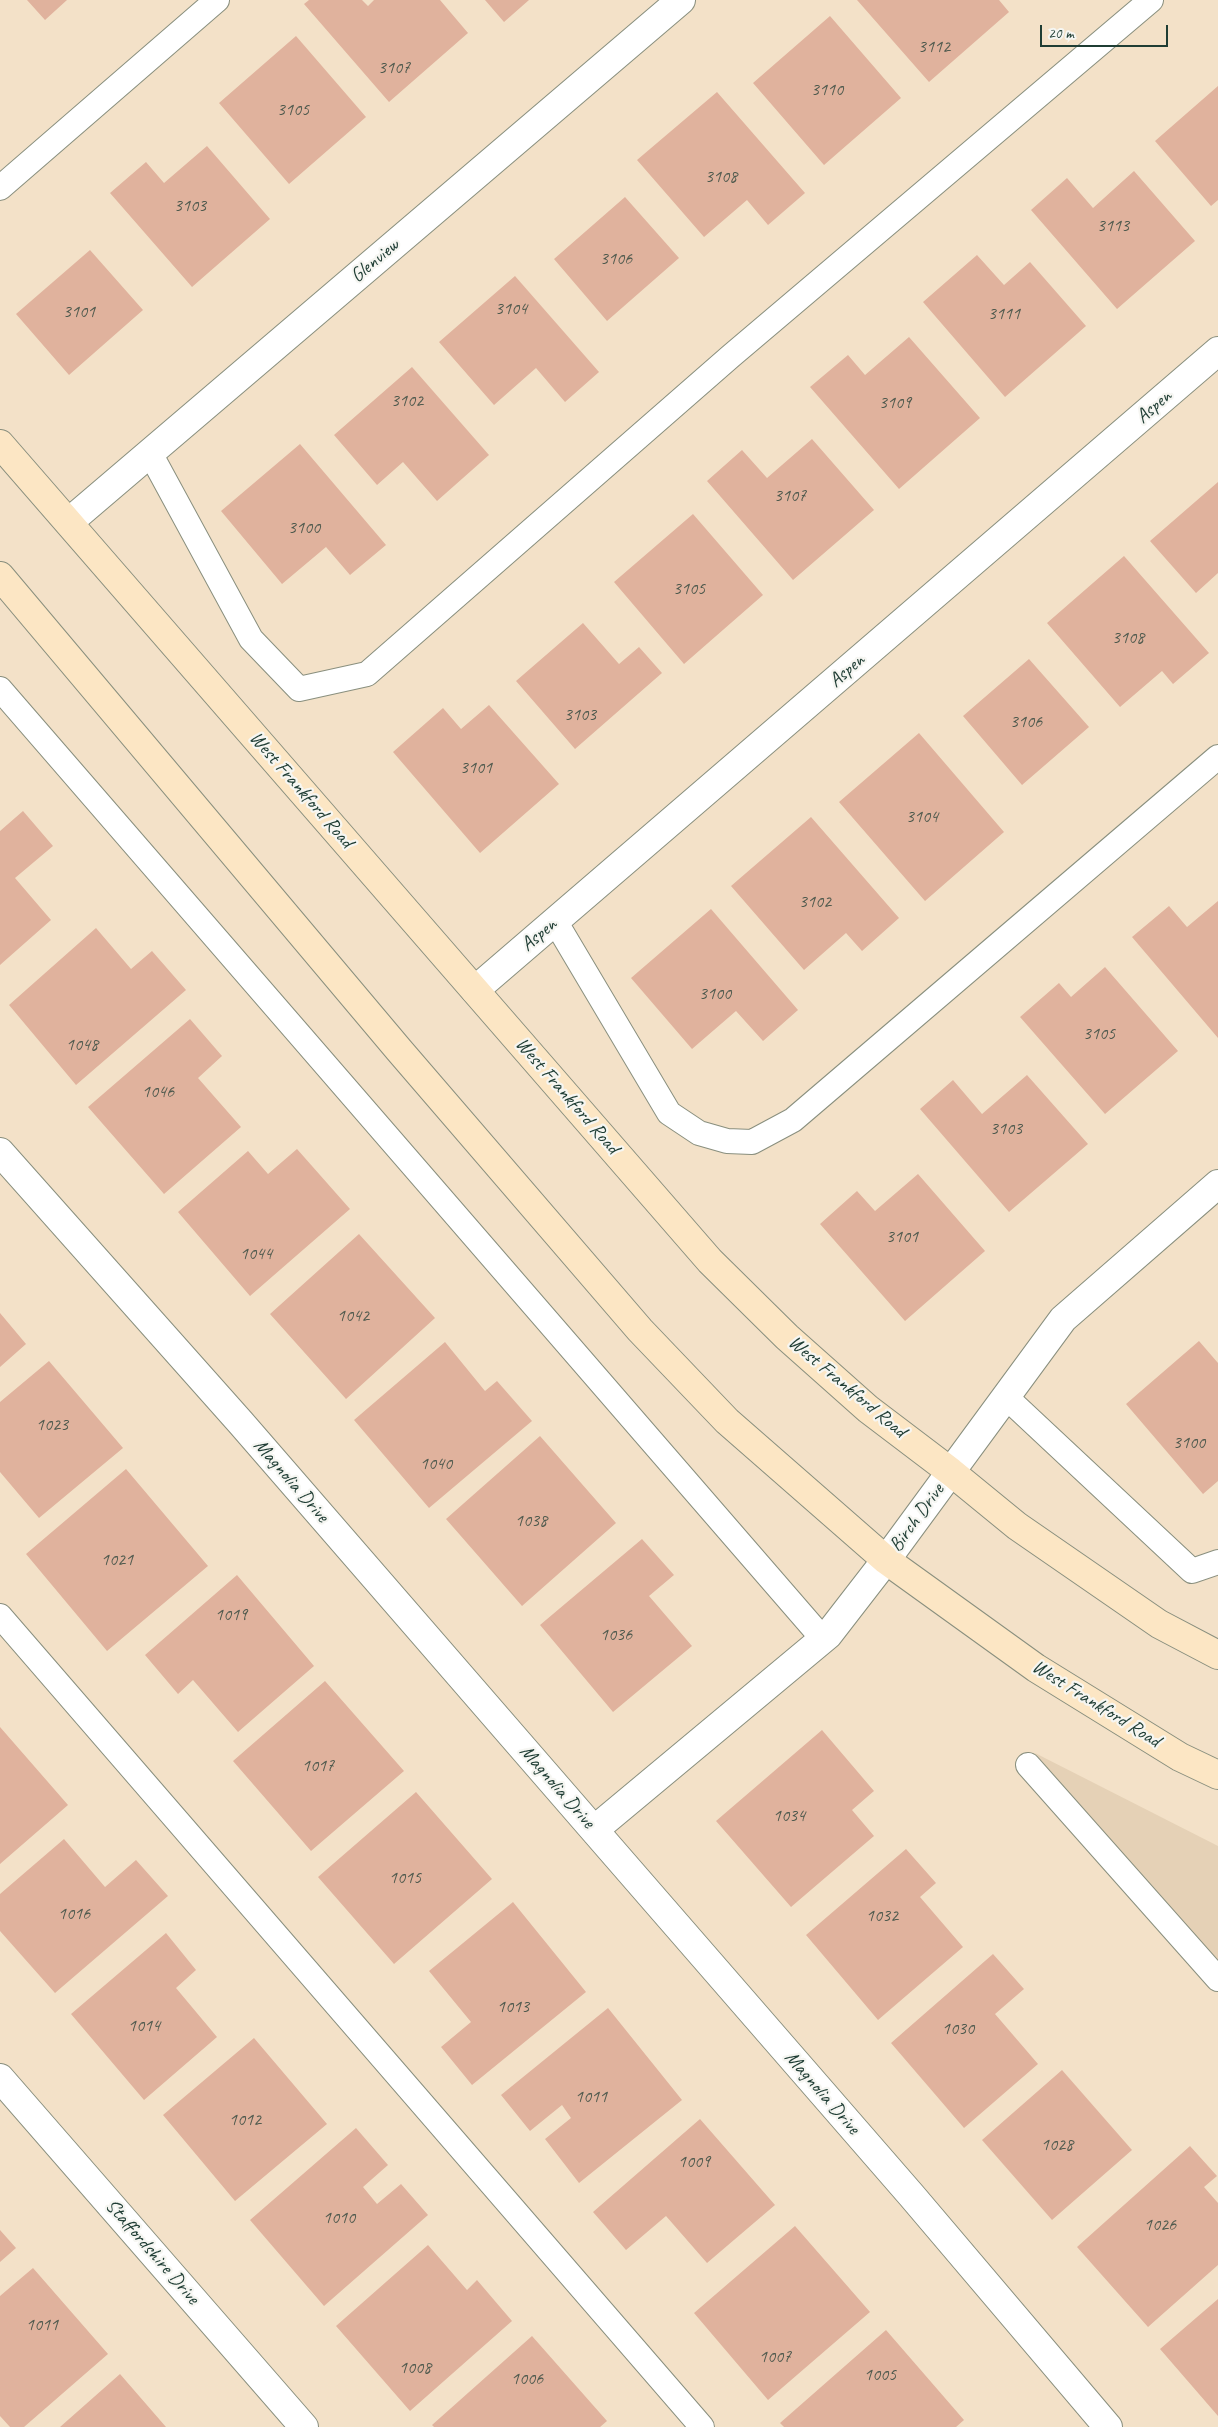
<!DOCTYPE html>
<style>
body{margin:0}
#map{position:relative;width:1218px;height:2427px;overflow:hidden;background:#f3e1c8;font-family:Caveat,sans-serif}
canvas{display:block}
.scale{position:absolute;left:1040px;top:25px;width:128px;height:22px;box-sizing:border-box;border:2px solid #1f3d34;border-top:0;padding-left:6px;font-size:15px;line-height:18px;white-space:nowrap;color:#1f3d34;-webkit-text-stroke:4px #f6f6f2;paint-order:stroke}
</style>
<div id="map">
<canvas width="1218" height="2427"></canvas>
<div class="scale">20 m</div>
</div>
<script>
const context = document.querySelector('canvas').getContext('2d');
context.lineJoin = 'round';
function fill(path, color) { context.fillStyle = color; context.fill(path, 'evenodd'); }
const poly = rows => new Path2D(rows.map(r => 'M' + r).join(''));
function stroke(path, color, width, dash) { context.strokeStyle = color; context.lineWidth = width; context.lineCap = dash ? 'butt' : 'round'; context.setLineDash(dash || []); context.stroke(path); }
function write(font, color, halo, rows, align = 'center') {
  context.font = font + ' Caveat,sans-serif'; context.lineWidth = 4.5; context.setLineDash([]); context.textBaseline = 'middle'; context.strokeStyle = halo; context.fillStyle = color; for (const [text, x, y, turn = 0] of rows) {
    context.save(); context.translate(x, y); context.rotate((+turn || 0) * Math.PI / 180); context.textAlign = isNaN(turn) ? turn : align; if (halo) context.strokeText(text, 0, 0); context.fillText(text, 0, 0); context.restore();
  }
}
fill(poly([
 [1035,1753,1218,1846,1218,1967]
]), '#e5d1b6');
fill(poly([
 [27,0,67,0,45,20],
 [309,0,362,0,368,6,374,0,440,0,468,33,389,102,304,4],
 [485,0,529,0,504,22],
 [857,0,999,0,1009,12,929,82],
 [830,16,901,98,824,165,753,83],
 [296,36,366,117,289,184,219,103],
 [1218,86,1218,200,1211,206,1155,141],
 [717,92,805,193,768,225,747,200,704,237,637,160],
 [207,146,270,219,192,287,110,193,146,162,164,183],
 [1134,171,1195,241,1117,309,1031,210,1067,178,1093,208],
 [625,197,679,258,607,321,554,259],
 [90,250,143,310,69,375,16,314],
 [977,255,1004,285,1030,262,1086,326,1005,397,923,302],
 [515,276,599,372,565,402,536,368,494,405,439,342],
 [909,337,980,418,899,489,810,387,848,355,865,375],
 [412,367,489,455,437,501,403,462,377,485,334,435],
 [812,439,874,510,793,580,707,481,742,450,767,478],
 [300,444,386,545,350,575,326,547,282,584,221,511],
 [1218,482,1218,573,1196,593,1150,541],
 [693,514,763,595,684,664,614,582],
 [1124,556,1209,653,1173,684,1162,671,1120,707,1047,623],
 [583,623,619,664,639,647,662,673,575,749,516,681],
 [1029,659,1089,727,1022,785,963,716],
 [489,705,559,784,480,853,393,752,443,708,461,729],
 [919,733,1004,832,925,901,839,802],
 [23,811,53,846,15,878,51,920,0,965,0,831],
 [811,817,899,918,862,951,846,933,804,970,731,886],
 [1218,901,1218,1038,1132,937,1169,906,1187,927],
 [711,909,798,1010,763,1041,736,1011,692,1049,631,978],
 [96,928,131,969,152,951,186,990,76,1085,9,1005],
 [1105,967,1178,1051,1105,1114,1020,1017,1059,983,1071,997],
 [190,1019,222,1056,198,1078,241,1127,164,1194,88,1107],
 [1027,1075,1088,1144,1009,1212,920,1109,953,1080,982,1114],
 [297,1149,350,1209,250,1296,178,1212,248,1151,268,1174],
 [918,1174,985,1251,905,1321,820,1224,857,1191,875,1211],
 [359,1234,435,1318,346,1399,270,1314],
 [0,1313,26,1344,0,1367],
 [1199,1341,1218,1363,1218,1481,1203,1494,1126,1404],
 [445,1342,485,1391,497,1381,532,1421,429,1508,354,1420],
 [49,1361,123,1448,39,1518,0,1472,0,1402],
 [540,1436,616,1523,522,1606,446,1519],
 [126,1469,208,1566,107,1651,26,1554],
 [642,1539,674,1575,649,1596,692,1646,613,1712,540,1625],
 [237,1575,314,1666,238,1732,193,1680,178,1694,145,1655],
 [325,1681,404,1771,311,1851,233,1761],
 [0,1727,68,1805,0,1864],
 [822,1730,874,1791,852,1810,874,1836,791,1907,716,1821],
 [416,1792,492,1879,394,1964,318,1877],
 [64,1839,105,1887,136,1860,168,1896,55,1993,0,1931,0,1894],
 [906,1849,936,1883,920,1897,963,1947,878,2020,806,1935],
 [513,1902,586,1992,472,2085,441,2047,471,2022,429,1971],
 [166,1933,196,1970,176,1988,217,2037,144,2100,71,2014],
 [993,1954,1024,1989,995,2014,1038,2064,964,2128,891,2043],
 [608,2008,682,2100,579,2183,545,2139,571,2118,562,2105,530,2131,501,2095],
 [254,2038,327,2124,235,2201,163,2115],
 [1062,2070,1132,2150,1052,2220,982,2140],
 [700,2119,775,2205,707,2263,666,2216,626,2250,593,2212],
 [356,2128,388,2165,363,2187,377,2204,401,2184,428,2215,324,2306,250,2220],
 [1190,2146,1217,2176,1204,2187,1218,2203,1218,2265,1148,2327,1077,2247],
 [795,2226,870,2312,768,2400,694,2313],
 [0,2230,16,2248,0,2262],
 [428,2245,467,2290,477,2280,512,2321,410,2411,336,2326],
 [33,2268,108,2354,24,2427,10,2427,0,2416,0,2296],
 [1218,2299,1218,2416,1160,2349],
 [886,2330,964,2420,956,2427,784,2427,780,2423],
 [532,2336,607,2421,600,2427,434,2427,432,2425],
 [120,2374,166,2427,60,2427]
]), '#e0b29d');
const lane = poly([
 [0,188,217,0],
 [150,453,251,639,299,689,367,674,731,356,1151,0],
 [0,689,823,1639],
 [555,921,669,1113,699,1133,727,1141,752,1142,793,1120,1218,757],
 [1006,1397,1192,1571,1218,1562],
 [0,1616,702,2427],
 [1028,1765,1218,1979]
]);
const street = poly([
 [69,522,681,0],
 [475,990,1218,351],
 [0,1152,241,1423,594,1830,912,2196,1108,2427],
 [594,1830,828,1635,886,1560,1063,1319,1218,1184],
 [0,2078,304,2427]
]);
const secondary = poly([
 [0,444,710,1261,787,1337,868,1409,951,1472,1017,1526,1159,1624,1218,1655],
 [0,576,399,1050,640,1330,727,1421,886,1560,1036,1668,1180,1757,1218,1775]
]);
stroke(lane, '#898f7e', 26);
stroke(street, '#898f7e', 30);
stroke(secondary, '#898f7e', 30);
stroke(lane, '#fff', 24);
stroke(street, '#fff', 28);
stroke(secondary, '#fce6c4', 28);
write('18px', '#4f5a4e', null, [
 ["3112",934,47],
 ["3107",394,68],
 ["3110",827,90],
 ["3105",293,110],
 ["3108",721,177],
 ["3103",190,206],
 ["3113",1113,226],
 ["3106",616,259],
 ["3104",511,309],
 ["3101",79,312],
 ["3111",1004,314],
 ["3102",407,401],
 ["3109",895,403],
 ["3107",790,496],
 ["3100",304,528],
 ["3105",689,589],
 ["3108",1128,638],
 ["3103",580,715],
 ["3106",1026,722],
 ["3101",476,768],
 ["3104",922,817],
 ["3102",815,902],
 ["3100",715,994],
 ["3105",1099,1034],
 ["1048",82,1045],
 ["1046",158,1092],
 ["3103",1006,1129],
 ["3101",902,1237],
 ["1044",256,1254],
 ["1042",353,1316],
 ["1023",52,1425],
 ["3100",1189,1443],
 ["1040",436,1464],
 ["1038",531,1521],
 ["1021",117,1560],
 ["1019",231,1615],
 ["1036",616,1635],
 ["1017",318,1766],
 ["1034",789,1816],
 ["1015",405,1878],
 ["1016",74,1914],
 ["1032",882,1916],
 ["1013",513,2007],
 ["1014",144,2026],
 ["1030",958,2029],
 ["1011",591,2097],
 ["1012",245,2120],
 ["1028",1057,2145],
 ["1009",694,2162],
 ["1010",339,2218],
 ["1026",1160,2225],
 ["1011",42,2325],
 ["1007",775,2357],
 ["1008",415,2368],
 ["1005",880,2375],
 ["1006",527,2379]
]);
write('20px', '#1f3d34', '#f6f6f2', [
 ["Glenview",375,261,-40],
 ["Aspen",1154,407,-41],
 ["Aspen",847,671,-41],
 ["West Frankford Road",301,790,49],
 ["Aspen",539,935,-40],
 ["West Frankford Road",567,1096,49],
 ["West Frankford Road",847,1387,40],
 ["Magnolia Drive",291,1481,49],
 ["Birch Drive",917,1518,-54],
 ["West Frankford Road",1096,1704,32],
 ["Magnolia Drive",557,1787,49],
 ["Magnolia Drive",822,2093,49],
 ["Staffordshire Drive",152,2252,49]
]);
</script>
